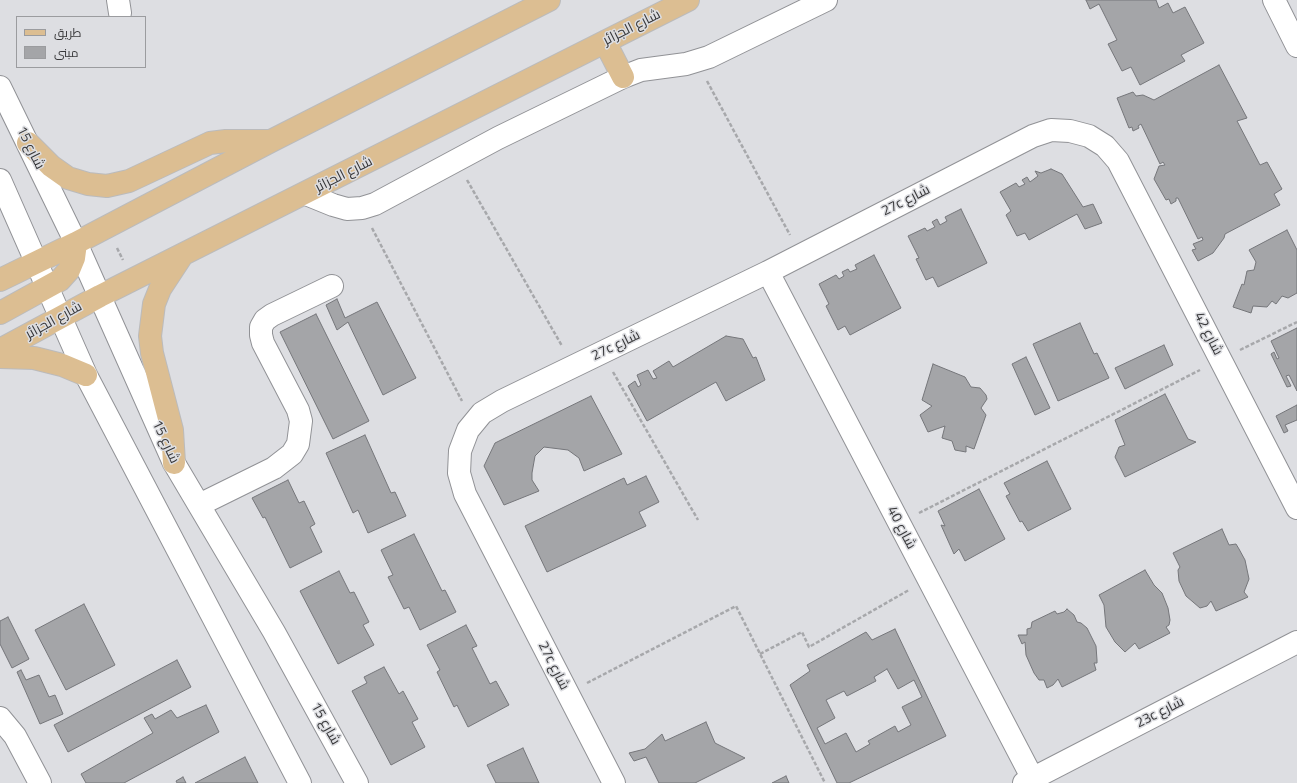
<!DOCTYPE html>
<meta charset="utf-8">
<style>
body{margin:0}
#map{position:relative;width:1297px;height:783px;overflow:hidden;background:#dddee2;font-family:"Titillium Web",Cairo,sans-serif}
canvas{display:block}
.legend{position:absolute;left:16px;top:16px;width:130px;height:52px;box-sizing:border-box;background:#dddee2;border:1px solid #9b9c9f;margin:0;padding:5px 7px;list-style:none;font-size:12px;color:#38383a}
.legend li{display:flex;align-items:center;gap:8px;height:20px}
.legend b{width:20px;border:1px solid #9b9c9f}
</style>
<div id="map">
<canvas width="1297" height="783"></canvas>
<ul class="legend">
<li><b style="height:5px;background:#dcbe92"></b>طريق</li>
<li><b style="height:11px;background:#a4a5a8"></b>مبنى</li>
</ul>
</div>
<script>
const context = document.querySelector('canvas').getContext('2d');
context.lineJoin = 'round';
function fill(path, color) { context.fillStyle = color; context.fill(path, 'evenodd'); }
const poly = rows => new Path2D(rows.map(r => 'M' + r).join(''));
function stroke(path, color, width, dash) { context.strokeStyle = color; context.lineWidth = width; context.lineCap = dash ? 'butt' : 'round'; context.setLineDash(dash || []); context.stroke(path); }
function write(font, color, halo, rows, align = 'center') {
  context.font = font + ' "Titillium Web",Cairo,sans-serif'; context.lineWidth = 3; context.setLineDash([]); context.textBaseline = 'middle'; context.strokeStyle = halo; context.fillStyle = color; for (const [text, x, y, turn = 0] of rows) {
    context.save(); context.translate(x, y); context.rotate((+turn || 0) * Math.PI / 180); context.textAlign = isNaN(turn) ? turn : align; if (halo) context.strokeText(text, 0, 0); context.fillText(text, 0, 0); context.restore();
  }
}
const building = poly([
 [1086,0,1156,0,1159,8,1168,3,1173,13,1185,7,1204,43,1181,55,1185,61,1140,85,1131,67,1122,71,1108,44,1117,40,1099,4,1090,9,1086,0],
 [1219,65,1247,118,1237,121,1260,165,1267,162,1282,189,1274,194,1280,205,1225,234,1224,238,1213,253,1198,261,1192,250,1196,249,1193,244,1203,240,1202,237,1198,239,1178,198,1176,198,1176,201,1171,204,1169,199,1166,200,1154,179,1159,166,1165,165,1163,162,1160,164,1141,124,1138,126,1139,128,1133,131,1132,127,1129,128,1117,98,1133,92,1136,96,1143,95,1154,100,1219,65],
 [1051,169,1062,174,1083,207,1093,204,1102,223,1085,229,1077,214,1029,240,1025,233,1017,236,1006,215,1011,211,1000,192,1016,183,1019,187,1025,184,1022,180,1027,177,1030,182,1038,176,1035,171,1041,173,1051,169],
 [961,209,987,263,938,287,933,277,926,280,916,259,919,258,908,236,925,228,927,231,935,227,932,222,937,219,940,225,947,221,945,217,961,209],
 [1287,230,1297,250,1297,293,1288,298,1282,296,1276,304,1272,301,1267,307,1253,306,1251,313,1233,307,1242,284,1244,285,1247,271,1254,270,1256,262,1249,250,1287,230],
 [874,255,901,308,850,335,845,326,838,330,826,306,829,304,819,284,836,275,839,279,844,276,842,272,848,269,850,272,857,269,855,265,874,255],
 [337,299,345,318,377,302,416,378,383,395,348,322,337,330,326,305,337,299],
 [316,314,369,421,333,439,280,332,316,314],
 [1080,323,1094,354,1097,353,1109,378,1058,401,1033,344,1080,323],
 [1297,328,1297,391,1289,375,1286,376,1291,386,1287,387,1271,354,1274,352,1277,359,1279,358,1271,341,1297,328],
 [726,336,743,339,753,358,756,357,765,380,726,401,716,382,647,421,628,386,635,381,638,387,641,385,637,375,648,370,653,379,657,378,653,371,669,361,673,367,726,336],
 [1164,345,1173,365,1125,389,1115,368,1164,345],
 [1026,357,1050,408,1035,415,1012,364,1026,357],
 [933,364,965,377,971,387,980,388,986,395,987,399,981,408,986,415,974,449,966,446,966,452,955,450,952,441,942,438,945,426,928,432,920,415,932,406,922,400,933,364],
 [1165,394,1188,439,1196,442,1125,477,1115,457,1119,447,1125,445,1115,420,1165,394],
 [591,396,622,454,584,471,579,458,568,450,544,447,535,456,532,473,532,480,539,491,504,505,484,466,495,443,591,396],
 [1297,405,1297,420,1285,425,1288,431,1284,433,1276,416,1297,405],
 [365,435,391,493,395,492,406,516,368,533,358,510,353,513,326,453,365,435],
 [1047,461,1071,509,1028,531,1022,521,1020,522,1006,496,1010,494,1004,483,1047,461],
 [646,476,659,502,639,512,646,526,547,572,525,526,624,478,627,485,646,476],
 [288,480,299,503,304,501,315,524,310,527,322,552,290,568,265,517,263,518,252,498,288,480],
 [979,489,1005,539,965,561,959,549,954,554,941,525,945,526,938,511,979,489],
 [1222,529,1229,545,1236,544,1239,549,1245,560,1249,579,1244,592,1248,597,1216,611,1211,601,1207,606,1200,608,1186,596,1179,581,1178,570,1180,567,1173,553,1222,529],
 [414,534,442,591,445,590,456,612,420,630,409,607,404,609,388,577,393,575,381,550,414,534],
 [1145,570,1154,585,1162,593,1168,608,1170,620,1169,625,1166,627,1170,633,1139,649,1135,643,1125,652,1115,642,1106,627,1104,605,1099,595,1145,570],
 [339,571,350,593,354,592,369,622,363,625,374,645,338,664,300,591,339,571],
 [84,604,115,665,66,690,35,630,84,604],
 [1067,609,1074,615,1077,622,1081,623,1087,628,1096,646,1097,660,1097,663,1094,663,1096,670,1062,687,1058,679,1053,685,1047,688,1044,680,1039,680,1034,673,1026,655,1025,642,1022,644,1018,635,1027,635,1027,629,1031,628,1032,622,1055,611,1057,614,1064,612,1067,609],
 [8,617,29,659,12,668,0,644,0,621,8,617],
 [466,625,477,646,472,648,490,684,496,681,509,705,468,727,457,705,454,707,437,672,440,670,427,645,466,625],
 [895,629,946,736,849,783,837,783,790,685,810,671,807,665,866,632,872,640,895,629],
 [887,669,898,689,914,680,922,697,902,707,911,725,898,732,895,726,868,741,870,744,856,752,846,733,825,744,817,728,835,718,826,700,844,691,847,696,876,681,874,677,887,669],
 [177,660,191,687,68,752,54,725,177,660],
 [384,667,399,694,403,691,418,719,412,722,425,747,391,765,352,691,367,683,364,677,384,667],
 [21,670,26,680,39,675,49,697,55,695,63,714,40,724,17,672,21,670],
 [206,705,219,732,124,783,86,783,81,774,153,733,144,718,152,714,155,719,171,710,177,718,206,705],
 [706,722,715,743,745,758,695,783,659,783,646,757,634,761,629,753,645,749,662,734,665,741,706,722],
 [523,748,539,783,496,783,487,765,523,748],
 [245,757,258,783,195,783,245,757],
 [786,776,789,783,772,783,786,776],
 [183,777,186,783,177,783,176,781,183,777]
]);
fill(building, '#a4a5a8');
stroke(building, '#75767a', 1);
const minor = poly([
 [118,0,120,13],
 [1274,0,1297,46],
 [0,87,76,243,174,463,274,632,357,783],
 [0,180,86,375,300,783],
 [306,194,333,205,347,209,362,208,375,204,498,138,623,77,641,70,686,64,709,57,826,0],
 [768,272,1035,783],
 [199,505,274,468,292,454,298,444,301,421,298,410,263,343,261,335,261,327,265,320,272,315,332,286],
 [0,718,15,736,40,783],
 [614,783,465,494,459,473,460,451,468,430,482,413,502,401,768,272,1033,136,1051,130,1070,131,1089,136,1105,146,1118,161,1297,508],
 [1024,783,1297,642]
]);
const major = poly([
 [605,42,623,77],
 [28,143,51,166,68,178,88,184,107,186,129,181,210,143,226,141,270,141],
 [0,280,76,243,271,141,549,0],
 [0,313,60,280,69,270,74,258,76,243],
 [0,350,100,296,688,0],
 [0,357,34,358,62,365,86,375],
 [174,463,172,430,152,353,150,336,154,304,160,289,181,257]
]);
stroke(minor, '#919296', 24);
stroke(major, '#bbbbbc', 24);
stroke(poly([
 [707,81,790,235],
 [467,180,562,346],
 [372,228,462,401],
 [117,248,123,260],
 [1240,350,1297,322],
 [613,372,698,520],
 [919,513,1200,370],
 [760,654,802,632,809,647,909,590],
 [587,683,736,606,825,783]
]), '#a7a8ab', 2.5, [4, 2]);
stroke(minor, '#fff', 22);
stroke(major, '#dcbe92', 22);
write('14px', '#38383a', '#dddee2', [
 ["شارع الجزائر",632,28,-27],
 ["شارع 15",30,148,64],
 ["شارع الجزائر",344,175,-27],
 ["27c شارع",906,201,-27],
 ["شارع الجزائر",54,321,-29],
 ["شارع 42",1208,334,63],
 ["27c شارع",616,346,-26],
 ["شارع 15",165,442,65],
 ["شارع 40",901,528,62],
 ["27c شارع",553,666,63],
 ["23c شارع",1160,713,-27],
 ["شارع 15",325,724,61]
]);
</script>
